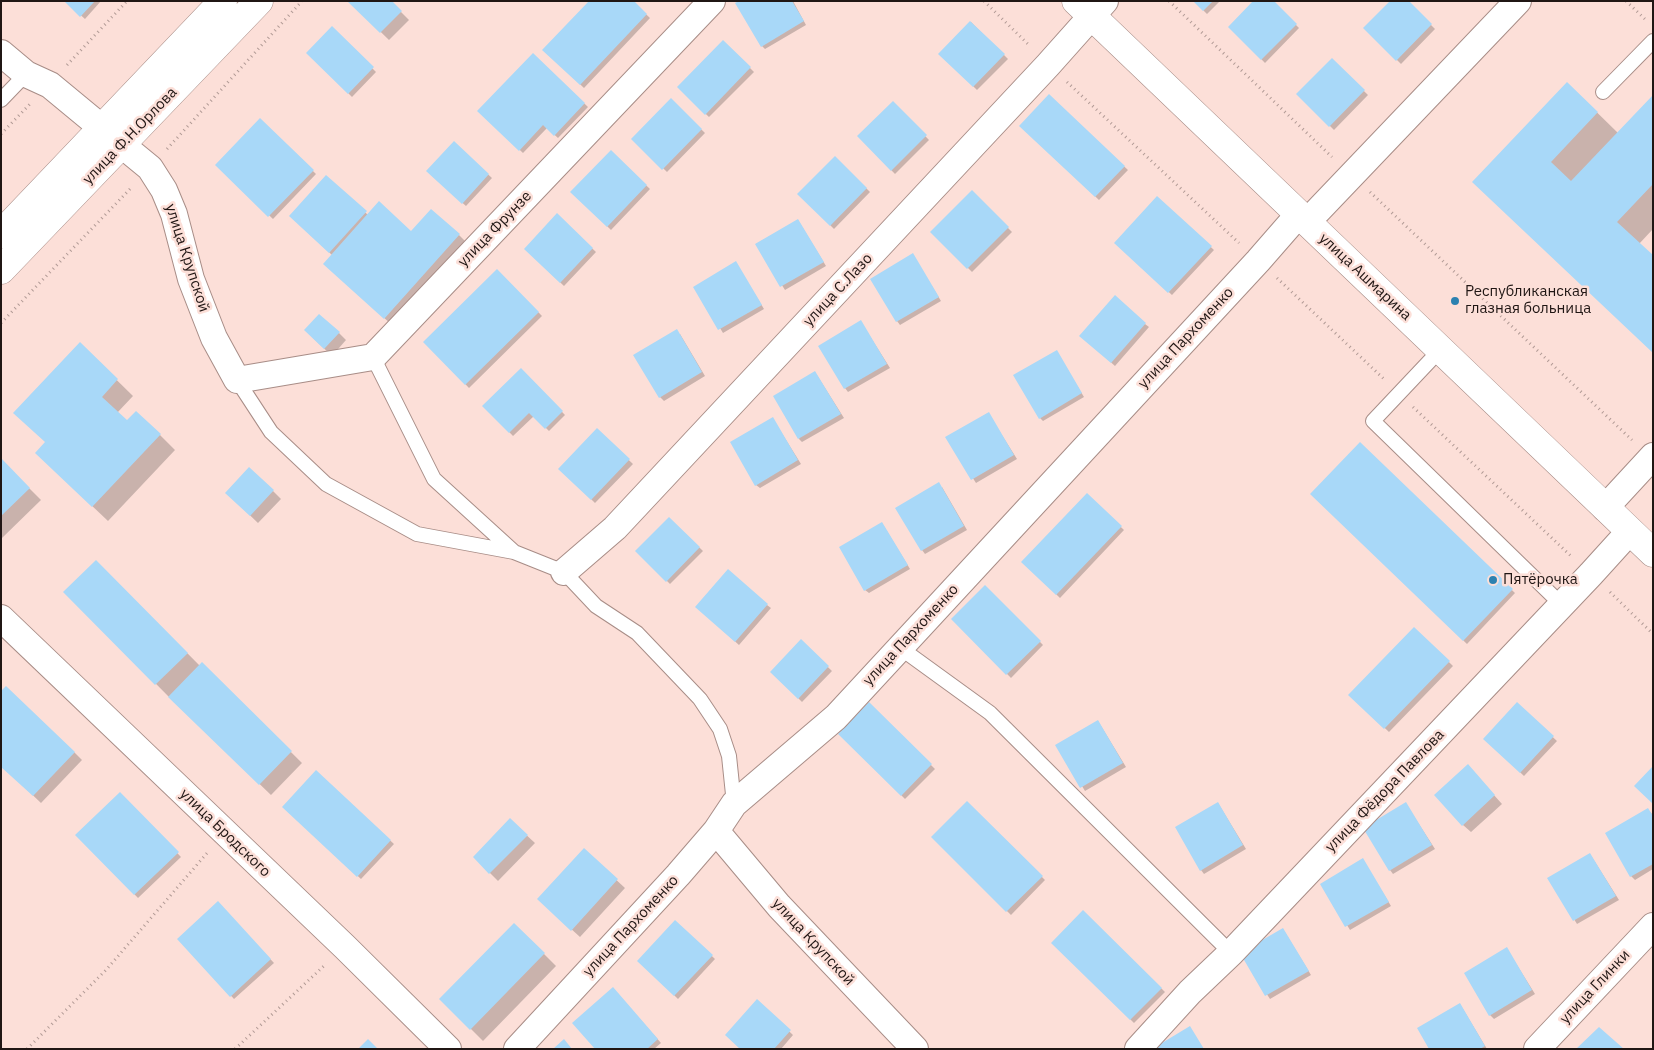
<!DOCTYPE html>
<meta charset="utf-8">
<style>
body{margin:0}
#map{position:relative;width:1654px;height:1050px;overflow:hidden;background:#fcdfd8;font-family:"IBM Plex Sans",sans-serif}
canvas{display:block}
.frame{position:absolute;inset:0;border:2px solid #201614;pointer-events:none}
</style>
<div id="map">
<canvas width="1654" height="1050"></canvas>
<div class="frame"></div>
</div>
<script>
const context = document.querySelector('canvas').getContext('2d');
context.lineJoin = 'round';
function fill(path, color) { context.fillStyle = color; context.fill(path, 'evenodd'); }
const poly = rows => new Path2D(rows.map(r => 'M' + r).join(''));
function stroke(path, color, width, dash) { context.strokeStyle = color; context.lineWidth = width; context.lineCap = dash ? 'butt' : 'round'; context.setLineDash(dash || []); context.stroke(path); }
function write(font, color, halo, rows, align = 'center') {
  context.font = font + ' "IBM Plex Sans",sans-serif'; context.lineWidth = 5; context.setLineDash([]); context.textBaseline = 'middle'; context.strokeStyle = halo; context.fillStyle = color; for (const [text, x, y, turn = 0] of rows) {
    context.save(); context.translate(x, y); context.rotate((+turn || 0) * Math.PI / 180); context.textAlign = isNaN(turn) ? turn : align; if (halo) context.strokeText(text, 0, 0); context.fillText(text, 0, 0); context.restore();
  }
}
fill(poly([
 [65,1,101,1,85,19],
 [349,1,390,1,409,20,389,40],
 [632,1,650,18,584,88,544,50],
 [741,1,793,1,806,25,765,49,762,46],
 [1194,1,1220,1,1207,14],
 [1272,1,1299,28,1265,63,1230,27],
 [1407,1,1435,29,1401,64,1365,28],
 [971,22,1008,59,977,90,940,54],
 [332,28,376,72,352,97,308,53],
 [723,41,754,72,709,117,678,87],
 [533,54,588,107,558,138,547,128,523,153,479,111],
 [1332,60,1368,95,1334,130,1298,94],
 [1567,83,1618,133,1653,97,1653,229,1639,244,1496,203],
 [1049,96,1128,170,1099,200,1021,126],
 [671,100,705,133,667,172,633,139],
 [893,103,929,140,895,174,858,136],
 [261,120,316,174,273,219,217,165],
 [454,143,492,178,466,206,431,175],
 [611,152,650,189,611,230,572,192],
 [835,157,870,192,834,229,799,194],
 [327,177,368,215,411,232,459,235,467,243,392,325,332,271,332,255,290,216],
 [972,192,1012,232,972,272,932,232],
 [1157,197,1214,250,1172,295,1116,243],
 [557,215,596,252,564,286,525,249],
 [798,220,826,266,785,290,756,244],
 [913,255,941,301,900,325,897,321],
 [736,263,764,309,723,333,695,287],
 [497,270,542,316,469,388,425,342],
 [861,322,890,368,848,392,845,388],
 [1145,324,1149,327,1115,366,1085,339],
 [339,333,346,340,332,356,313,338],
 [680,334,705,376,664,401,660,397],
 [80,344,133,396,117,413,127,422,160,435,175,450,108,521,52,468,46,443],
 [1056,351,1084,397,1043,421,1040,418],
 [521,370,565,415,549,431,534,416,513,436,484,406],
 [815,372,844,418,802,442,799,439],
 [988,413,1017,459,976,483,947,438],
 [773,419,801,464,760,488,756,485],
 [597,430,633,464,595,503,560,469],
 [1360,443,1515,593,1467,644,1312,494],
 [1,460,41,500,1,539],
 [942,487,967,530,925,554,922,550],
 [273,491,281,499,258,523,234,500],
 [1087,495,1124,530,1060,598,1023,562],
 [669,518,703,551,670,584,637,551],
 [882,523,910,569,869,593,865,590],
 [96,561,200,666,202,664,302,763,271,795,168,696,65,592],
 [985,586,1043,645,1011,678,953,619],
 [767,605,771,608,739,645,700,610],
 [1414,628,1453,666,1389,732,1350,695],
 [801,641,832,671,802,702,772,672],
 [869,704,935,769,905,799,840,734],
 [1517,704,1557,741,1524,776,1485,739],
 [1098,721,1126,767,1085,791,1057,745],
 [74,752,82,760,41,803,1,765],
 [316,772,394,844,361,879,284,807],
 [1475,774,1502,804,1471,832,1463,825],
 [120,793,181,857,138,898,77,835],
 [967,803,1045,880,1011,915,933,838],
 [1218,803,1246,849,1204,874,1201,870],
 [1406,804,1435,849,1393,874,1390,870],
 [1648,810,1653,815,1653,869,1635,880,1631,876],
 [510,820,535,843,498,881,474,857],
 [584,850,625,888,580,937,547,907],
 [1590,854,1619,900,1577,924,1549,879],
 [1363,860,1391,906,1350,930,1322,884],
 [218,903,274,963,234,999,179,939],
 [1083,911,1165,992,1134,1023,1053,943],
 [676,922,715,959,678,999,639,961],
 [514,924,556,966,483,1041,441,999],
 [1283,929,1311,975,1270,999,1241,954],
 [1507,949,1535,994,1494,1019,1490,1015],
 [616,992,661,1043,654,1049,596,1049],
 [757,1001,793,1035,781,1049,741,1049],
 [1460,1004,1487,1049,1430,1049]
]), '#0003');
fill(poly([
 [64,1,95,1,80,17],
 [347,1,392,1,402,11,380,33],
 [589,1,634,1,647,14,580,85,542,50],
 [739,1,792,1,804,21,761,47,735,3],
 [1193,1,1213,1,1203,11],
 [1253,1,1274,1,1297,24,1261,60,1228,27],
 [1390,1,1409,1,1432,24,1396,61,1363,28],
 [970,21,1005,54,973,87,938,54],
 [332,26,374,67,348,94,306,53],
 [723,40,751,67,705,115,677,87],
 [533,53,585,103,554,136,543,125,519,151,477,111],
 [1332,58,1365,90,1329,127,1296,94],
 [1567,82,1598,112,1551,162,1571,181,1653,95,1653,184,1617,222,1653,255,1653,353,1472,182],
 [1049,94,1125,166,1095,197,1019,126],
 [671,98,702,129,662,170,631,139],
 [893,101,927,135,891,171,857,136],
 [260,118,314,170,268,217,215,165],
 [454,141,489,174,462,204,426,171],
 [611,150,647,185,607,227,570,192],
 [835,156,867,188,830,226,797,194],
 [326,175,367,211,329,253,289,216],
 [972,190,1009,227,967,269,930,232],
 [1157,196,1212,246,1168,293,1114,243],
 [379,201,411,231,431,209,460,234,384,319,323,264],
 [557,213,593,248,560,283,524,249],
 [798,219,824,262,780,287,755,244],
 [913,253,939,297,896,322,870,279],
 [736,261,762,305,718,330,693,287],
 [497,269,539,312,465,385,423,342],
 [1115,295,1146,323,1111,363,1079,336],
 [319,314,340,332,324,349,304,330],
 [861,320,887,364,844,389,818,346],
 [677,329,702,372,659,398,633,355],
 [80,342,118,379,102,397,127,420,136,411,161,434,92,507,35,453,45,442,13,413],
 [1057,350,1082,393,1039,419,1013,375],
 [521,368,563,411,545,429,529,413,509,433,482,406],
 [815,371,841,414,798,439,773,396],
 [989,412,1014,455,971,480,945,437],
 [773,417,798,460,755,486,730,442],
 [597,428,630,459,591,500,558,469],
 [1360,442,1513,589,1463,641,1310,494],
 [1,458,30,488,1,516],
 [249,467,274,490,250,516,225,493],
 [939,482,964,526,921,551,895,508],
 [1087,493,1122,526,1056,595,1021,562],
 [669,517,700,547,666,582,635,551],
 [882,522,908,565,864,591,839,547],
 [96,560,188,653,155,685,63,592],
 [728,569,768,604,735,642,695,607],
 [985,585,1041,641,1006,675,951,619],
 [1414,627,1450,661,1384,729,1348,695],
 [801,639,829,666,798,699,770,672],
 [202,662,292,751,259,785,168,697],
 [6,686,75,752,33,796,1,767,1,691],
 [869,702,932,764,901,796,838,734],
 [1517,702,1554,736,1520,773,1483,739],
 [1098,720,1123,763,1080,788,1055,745],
 [1468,764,1495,795,1462,826,1434,795],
 [1653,766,1653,804,1634,786],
 [316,770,391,840,357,877,282,807],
 [120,792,179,852,134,895,75,835],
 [967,801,1043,876,1006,912,931,837],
 [1218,802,1243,845,1200,871,1175,827],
 [1406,802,1432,845,1389,871,1363,828],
 [1648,808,1653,816,1653,864,1630,877,1605,833],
 [510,818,528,835,489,874,473,857],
 [584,848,618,879,571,931,537,899],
 [1590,853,1616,896,1573,921,1547,878],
 [1363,858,1389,902,1345,927,1320,884],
 [218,901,271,959,230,997,177,939],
 [1083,910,1162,988,1130,1020,1051,943],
 [675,920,713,955,674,996,637,961],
 [514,923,545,953,470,1030,439,999],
 [1283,928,1309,971,1265,996,1240,953],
 [1507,947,1532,990,1489,1016,1464,973],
 [613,987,658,1039,647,1049,595,1049,572,1023],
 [757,999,791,1030,774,1049,740,1049,725,1035],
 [1460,1003,1485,1046,1480,1049,1429,1049,1417,1028],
 [1190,1026,1204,1049,1152,1049],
 [1599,1027,1624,1049,1576,1049],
 [368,1039,378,1049,358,1049],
 [564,1039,572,1049,553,1049]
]), '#a8d8f8');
const service = poly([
 [1603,92,1653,41],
 [1,100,26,74],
 [1441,349,1373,421,1562,605],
 [373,357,434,479,513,551],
 [237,380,271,432,326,484,417,534,514,552,564,572,596,606,637,633,700,699,720,729,729,756,734,804],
 [899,647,990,713,1231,953]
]);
const minor = poly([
 [1,53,26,74,50,85,102,128],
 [122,145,150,168,164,190,174,214,191,279,214,338,237,380,373,357,712,1],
 [1307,222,1518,1],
 [1605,508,1653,456],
 [564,572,615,528,1048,65,1105,1],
 [1,618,345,947,448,1049],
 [716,831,779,906,915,1049],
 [517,1049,678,875,716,831,734,804,836,717,1258,261,1299,214],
 [1138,1049,1190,992,1231,953,1591,574,1630,531],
 [1537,1049,1653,926]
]);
const tertiary = poly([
 [1076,1,1653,553],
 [1,234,223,1],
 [1,270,259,1]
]);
stroke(service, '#a88d87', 16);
stroke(minor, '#a88d87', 28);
stroke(tertiary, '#a88d87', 29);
stroke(poly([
 [984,1,1030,46],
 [1169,1,1332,157],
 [1626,1,1647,21],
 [67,65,127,1],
 [1067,82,1239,243],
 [1,134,30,104],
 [167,149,302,1],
 [1370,192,1632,440],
 [1277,278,1385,380],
 [1,323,131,188],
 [1413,407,1572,557],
 [1610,592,1653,634],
 [27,1049,106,970,208,852],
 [235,1049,326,964]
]), '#b19a95', 3, [1, 4]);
stroke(service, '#fff', 14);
stroke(minor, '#fff', 26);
stroke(tertiary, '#fff', 28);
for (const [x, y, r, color] of [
 [1455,301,5,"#2c81b0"],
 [1493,580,5,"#2c81b0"]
]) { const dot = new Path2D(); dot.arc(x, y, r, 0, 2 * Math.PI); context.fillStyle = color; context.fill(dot); stroke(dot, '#fcdfd8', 2); }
write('15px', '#201614', '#fcdfd8', [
 ["улица Ф.Н.Орлова",130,136,-46],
 ["улица Фрунзе",495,229,-46],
 ["улица Крупской",187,258,72],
 ["улица Ашмарина",1365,277,43],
 ["улица С.Лазо",838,290,-47],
 ["улица Пархоменко",1186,338,-47],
 ["улица Пархоменко",911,635,-47],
 ["улица Фёдора Павлова",1385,791,-46],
 ["улица Бродского",225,833,44],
 ["улица Пархоменко",631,926,-47],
 ["улица Крупской",813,942,47],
 ["улица Глинки",1595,987,-47]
]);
write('15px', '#201614', '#fcdfd8', [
 ["Республиканская",1465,292],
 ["глазная больница",1465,309],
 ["Пятёрочка",1503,580]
], 'left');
</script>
